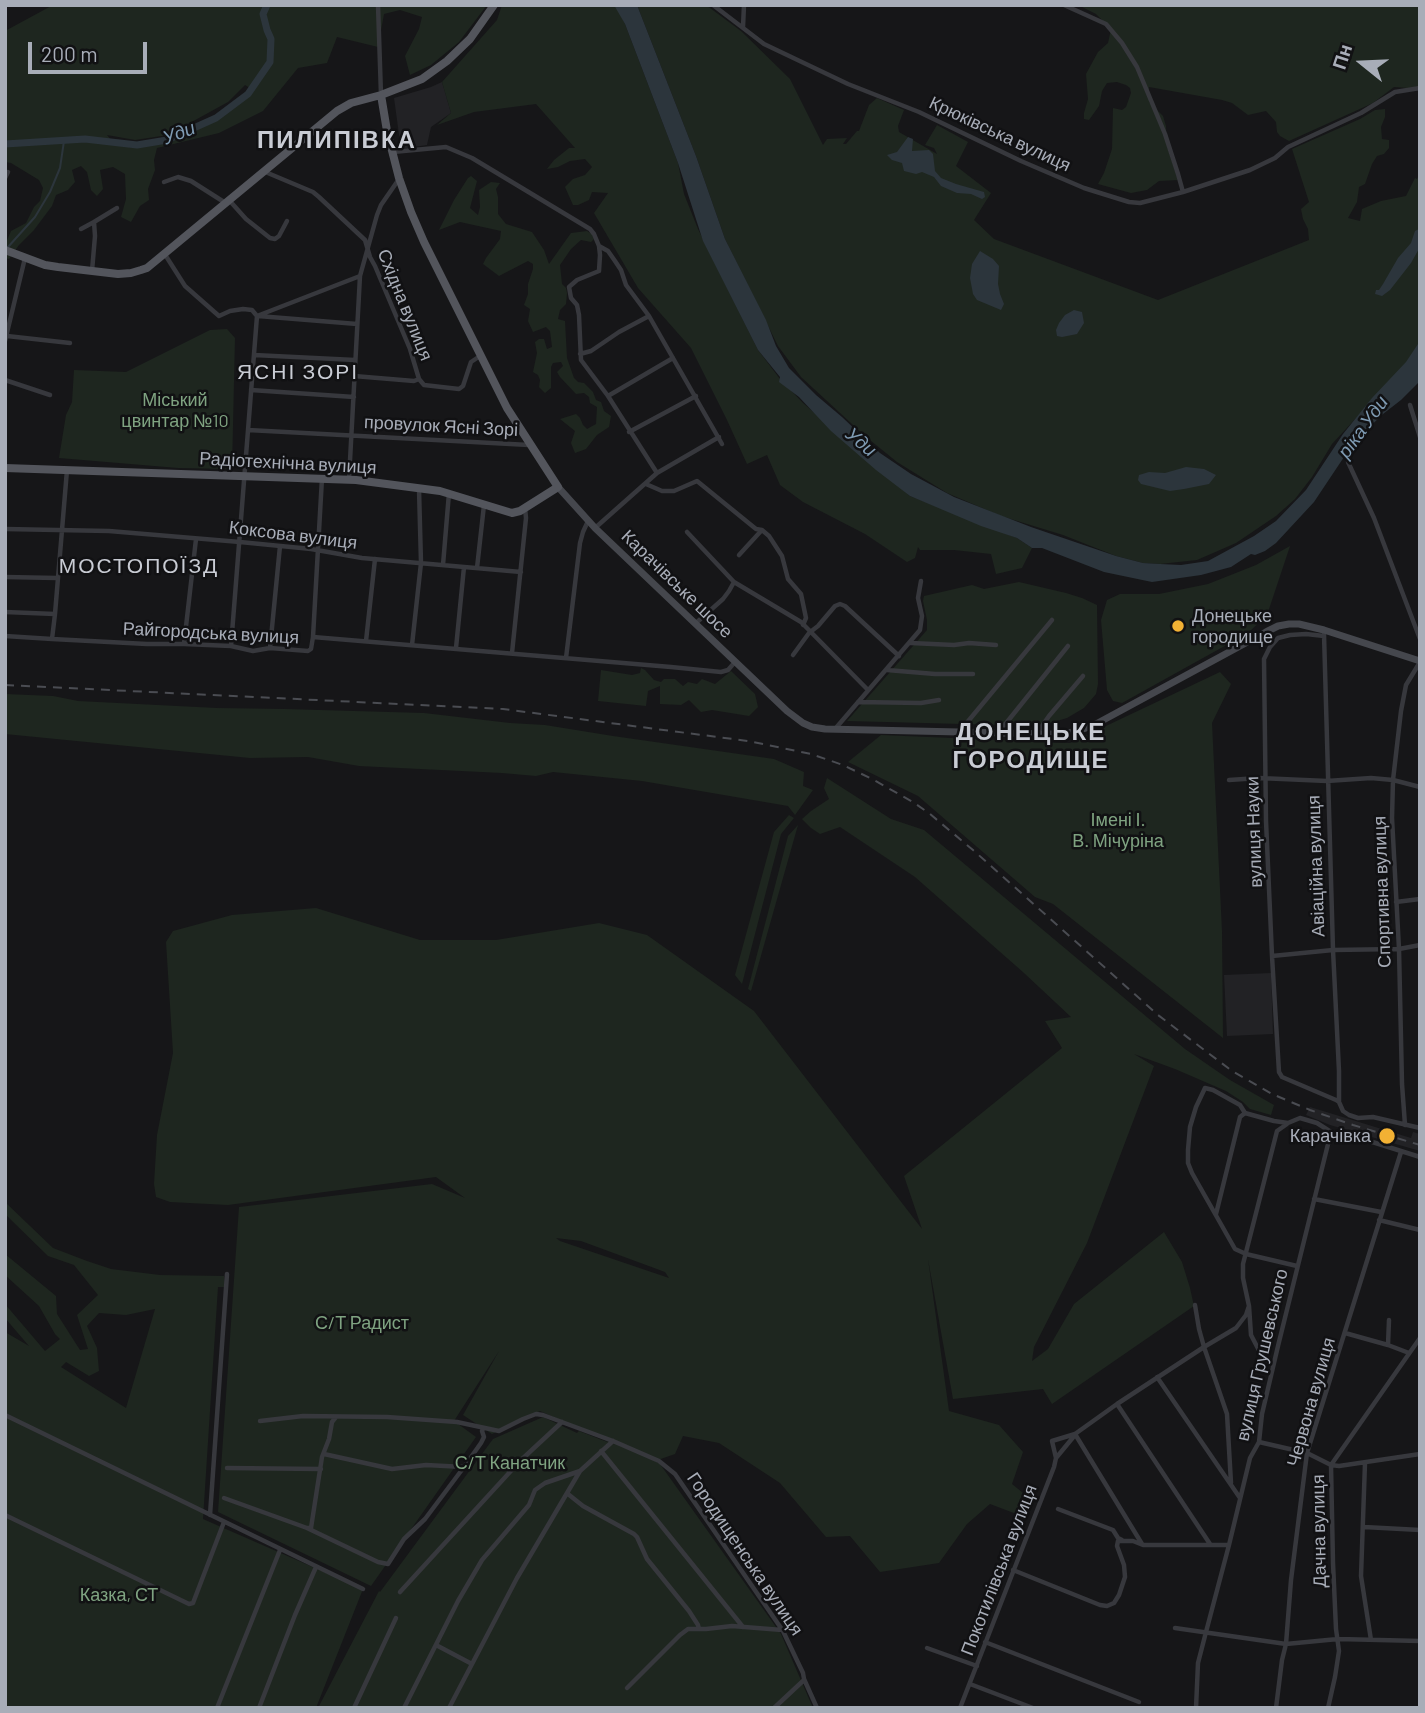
<!DOCTYPE html>
<meta charset="utf-8">
<style>
body{margin:0}
#map{position:relative;width:1425px;height:1713px;overflow:hidden;background:#161618;font-family:Barlow,sans-serif}
canvas{display:block}
.frame{position:absolute;inset:0;border:7px solid #a8adb8;pointer-events:none}
.north{position:absolute;left:1327px;top:28px;width:70px;height:70px;-webkit-text-stroke:5px #111113;paint-order:stroke;rotate:288deg;font-size:19px;font-weight:700;line-height:28px;text-align:center;color:#a8adb8}
.north::after{content:'';display:block;margin:auto;width:24px;height:32px;background:#a8adb8;clip-path:polygon(50% 0,100% 100%,50% 72%,0 100%)}
.scale{position:absolute;left:28px;top:42px;width:119px;height:32px;box-sizing:border-box;border:4px solid #a8adb8;border-top:0;padding-left:9px;font-size:21px;line-height:24px;white-space:nowrap;color:#a8adb8;-webkit-text-stroke:5px #111113;paint-order:stroke}
</style>
<div id="map">
<canvas width="1425" height="1713"></canvas>
<div class="frame"></div>
<div class="north">Пн</div>
<div class="scale">200 m</div>
</div>
<script>
const context = document.querySelector('canvas').getContext('2d');
context.lineJoin = 'round';
function fill(path, color) { context.fillStyle = color; context.fill(path, 'evenodd'); }
const poly = rows => new Path2D(rows.map(r => 'M' + r).join(''));
function stroke(path, color, width, dash) { context.strokeStyle = color; context.lineWidth = width; context.lineCap = dash ? 'butt' : 'round'; context.setLineDash(dash || []); context.stroke(path); }
function write(font, color, halo, rows, align = 'center') {
  context.font = font + ' Barlow,sans-serif'; context.lineWidth = 5; context.setLineDash([]); context.textBaseline = 'middle'; context.strokeStyle = halo; context.fillStyle = color; for (const [text, x, y, turn = 0] of rows) {
    context.save(); context.translate(x, y); context.rotate((+turn || 0) * Math.PI / 180); context.textAlign = isNaN(turn) ? turn : align; if (halo) context.strokeText(text, 0, 0); context.fillText(text, 0, 0); context.restore();
  }
}
fill(poly([
 [442,82,451,113,431,127,427,145,401,149,394,98,431,87],
 [1271,973,1273,1034,1227,1036,1224,975],
 [1310,1107,1411,1138,1413,1132,1420,1134,1420,1151,1330,1125,1306,1115]
]), '#222225');
fill(poly([
 [53,5,266,5,262,14,265,19,269,5,487,5,459,42,431,65,410,75,405,56,419,29,422,17,400,10,384,14,378,47,337,37,327,63,298,68,263,111,219,133,157,148,154,160,155,170,148,189,149,200,140,206,131,222,121,217,126,199,125,174,113,167,100,170,103,189,97,196,91,190,87,172,81,166,72,170,75,182,68,190,56,195,52,206,34,230,19,245,9,259,5,258,5,245,11,231,26,223,34,207,40,201,43,188,39,180,11,163,5,162,5,145,85,141,136,148,175,140,210,123,253,90,245,85,228,102,168,135,135,140,107,135,112,141,83,137,5,142,5,31],
 [502,5,616,5,625,24,678,163,684,194,698,229,758,350,780,379,803,403,910,496,1017,538,1032,548,1022,568,996,574,991,554,954,550,920,550,918,547,915,558,907,562,865,534,803,502,780,485,767,455,747,464,727,420,691,348,638,288,594,213,608,193,592,192,589,200,578,205,573,205,565,187,573,179,585,175,592,167,585,159,570,161,558,167,547,169,554,160,569,148,575,148,536,104,474,112,437,125,451,113,442,82,497,20],
 [637,5,706,5,741,31,790,79,823,145,827,139,847,138,843,144,846,144,857,131,859,131,869,105,877,98,904,110,898,126,899,132,937,154,934,148,925,145,937,125,968,142,956,166,991,193,974,220,994,239,1158,300,1309,240,1308,229,1303,219,1301,209,1309,202,1292,149,1360,119,1375,110,1385,109,1385,117,1381,127,1382,139,1389,140,1389,148,1384,154,1377,156,1372,164,1365,184,1359,187,1357,202,1348,218,1360,221,1362,209,1381,201,1406,196,1415,178,1417,179,1420,173,1420,349,1332,444,1312,477,1295,499,1276,516,1236,543,1197,560,1160,564,1143,563,1116,556,1063,535,1001,516,947,493,897,462,865,436,801,377,778,346,725,239,696,156],
 [1078,5,1420,5,1420,86,1409,88,1394,87,1373,103,1289,141,1280,136,1277,132,1276,122,1266,111,1248,115,1232,103,1222,100,1149,87,1149,102,1163,116,1166,126,1167,146,1178,180,1159,181,1147,190,1131,193,1098,184,1104,173,1112,149,1113,108,1122,110,1126,107,1131,93,1130,88,1126,85,1117,82,1107,83,1102,91,1099,106,1089,120,1084,119,1084,113,1088,99,1086,74,1098,52,1108,43,1111,29,1096,14],
 [471,176,477,181,470,208,478,215,480,207,479,190,491,182,500,183,496,189,498,197,498,214,506,224,532,232,544,250,549,264,571,233,587,231,592,234,594,239,591,242,581,240,571,249,560,265,562,284,566,288,567,293,566,304,560,310,558,319,565,321,567,358,574,378,578,382,584,383,593,392,596,400,601,402,604,411,611,416,609,427,597,435,586,449,575,453,571,443,575,431,560,419,576,414,580,418,583,425,587,429,596,424,597,407,590,403,589,397,584,393,576,394,560,377,557,372,563,366,561,362,553,363,551,367,551,388,545,393,539,387,540,380,538,375,533,372,537,353,535,342,539,339,544,339,547,349,552,347,550,331,546,327,533,332,528,321,530,309,524,305,528,294,528,284,533,269,533,264,528,261,499,276,483,264,486,258,500,239,501,231,460,222,439,230,454,200,468,178],
 [227,329,235,338,232,469,178,468,59,458,66,415,72,402,74,370,126,372,210,330],
 [1290,546,1267,615,1248,633,1122,703,1113,701,1107,690,1101,620,1107,600,1120,594,1159,594,1208,584,1256,565],
 [1019,582,1066,593,1082,598,1097,605,1098,684,1096,694,1084,708,1067,718,1040,726,847,721,927,630,927,620,923,601,924,596,972,585,984,589],
 [641,668,645,670,654,680,661,682,664,679,675,679,683,686,688,682,697,684,702,679,715,684,731,671,755,694,758,707,749,716,712,710,701,712,689,700,681,705,660,704,660,686,648,691,646,706,598,701,601,670,632,675,640,673],
 [1220,672,1231,684,1212,723,1222,931,1223,1038,1053,904,1035,897,918,796,848,762,881,735,1070,743],
 [5,694,53,696,78,701,217,708,285,709,424,713,510,723,545,725,613,736,774,759,804,772,803,786,813,790,795,815,788,806,642,781,553,772,536,776,502,773,359,766,308,757,250,758,5,734],
 [827,778,891,819,924,830,1185,1049,1230,1080,1274,1105,1271,1115,1250,1109,1243,1102,1226,1091,1175,1069,1134,1054,1154,1066,1087,1243,1034,1347,1032,1361,1048,1349,1074,1304,1164,1232,1182,1262,1190,1288,1194,1306,1052,1404,1043,1389,953,1399,928,1259,949,1411,999,1425,1023,1452,1012,1484,1033,1501,1027,1518,990,1504,967,1524,939,1563,880,1572,850,1536,826,1537,780,1483,719,1443,683,1436,675,1454,655,1461,660,1464,781,1634,813,1708,318,1708,379,1591,380,1592,493,1439,543,1417,577,1433,579,1431,615,1445,540,1411,492,1434,463,1415,499,1351,454,1421,476,1437,371,1586,218,1512,239,1207,432,1184,465,1198,436,1177,228,1205,170,1202,156,1197,154,1184,157,1135,173,1053,166,942,173,931,232,915,316,908,420,940,496,940,599,923,647,935,754,1011,922,1229,904,1176,1062,1048,1045,1021,1071,1017,1024,973,915,877,840,827,820,834,811,828,802,819,811,811,829,799,824,788],
 [556,1238,581,1241,665,1272,669,1278,560,1241],
 [789,815,794,818,781,834,742,984,735,975,774,832],
 [798,825,751,991,748,989,788,836],
 [5,1202,53,1248,87,1261,111,1269,160,1275,224,1276,225,1287,218,1287,203,1519,363,1589,316,1708,5,1708,5,1332,29,1346,5,1318,5,1304,45,1351,60,1339,55,1334,39,1306,5,1275,5,1254,56,1296,57,1314,80,1350,88,1349,77,1315,98,1295,74,1265,48,1256,5,1214],
 [155,1309,126,1408,61,1367,66,1362,89,1376,99,1371,97,1348,87,1326,99,1313,126,1315]
]), '#1e261f');
fill(poly([
 [614,5,637,5,696,156,725,239,766,320,776,346,789,368,816,395,842,417,880,453,911,474,954,497,1031,527,1116,556,1143,563,1160,564,1181,565,1208,561,1254,536,1276,521,1306,490,1343,434,1372,398,1406,362,1420,341,1420,381,1401,400,1383,414,1354,442,1314,502,1276,543,1265,551,1255,555,1251,554,1231,567,1201,575,1152,582,1104,572,1042,548,1032,548,1017,538,981,526,910,496,876,470,831,431,799,397,779,382,780,377,758,350,703,241,678,163,625,24],
 [908,137,913,139,912,151,929,150,933,154,935,171,941,178,956,184,984,192,985,197,982,199,971,194,957,193,941,186,934,177,922,172,916,174,904,171,902,163,892,160,887,155,897,152],
 [1419,229,1420,247,1411,263,1390,290,1382,296,1375,294,1376,290,1379,290,1383,284,1398,258,1411,243,1415,231],
 [980,251,993,259,999,266,998,284,1000,294,1004,304,1001,310,977,300,973,294,970,278,972,264],
 [1074,310,1082,312,1084,323,1077,334,1062,337,1057,336,1056,330,1059,323,1065,315],
 [1186,467,1204,469,1216,475,1209,484,1184,489,1170,491,1141,484,1138,480,1139,475,1149,472,1165,473]
]), '#2c353c');
stroke(poly([
 [8,247,35,217,50,192,60,168,64,141]
]), '#2c353c', 2);
stroke(poly([
 [5,144,85,139,137,145,167,140,216,118,248,94,270,62,271,39,267,30,263,14,267,5]
]), '#2c353c', 7);
stroke(poly([
 [378,5,381,95],
 [713,5,764,44,848,84,919,112,1021,161,1084,188,1129,202,1140,203,1183,192,1250,170,1275,158,1288,147,1361,113,1395,92,1420,88],
 [1064,5,1106,24,1122,43,1137,67,1165,134,1178,174,1183,192],
 [743,27,744,5],
 [393,152,446,147,472,158,590,229,594,234,599,246,600,255,599,271,577,280,569,287,571,298,577,305,579,315,581,360,608,396,657,473],
 [263,171,313,192,319,197,365,240,370,257,375,266,410,349,419,379],
 [5,178,8,172],
 [164,182,178,177,191,181,224,202],
 [229,200,246,219,270,238,275,239,279,236,287,221],
 [81,229,94,222],
 [599,246,608,251,615,261,621,270,626,285,649,316,722,444],
 [164,253,185,286,219,316,230,311,243,309,252,310,257,316,231,646],
 [92,271,95,236,94,222,117,208],
 [257,316,360,276],
 [258,316,357,324],
 [7,336,70,343],
 [5,341,25,258],
 [580,354,591,351,619,332,649,316],
 [254,355,355,360],
 [354,376,414,381,419,379,424,385,459,389,463,386,471,362,480,356],
 [5,380,50,395],
 [251,390,354,397],
 [608,396,673,358],
 [1410,405,1420,437],
 [248,430,529,445],
 [629,432,696,396],
 [1348,462,1374,518,1420,639],
 [349,479,360,276,377,215,381,205,399,179],
 [646,484,662,491,674,491,697,481,756,529,762,530,769,536,782,556,788,579,801,594,806,618,803,625],
 [595,528,657,473,719,437],
 [5,529,109,531,240,542,311,549,362,558,521,572],
 [687,532,734,582,801,622,868,690],
 [739,555,761,531],
 [443,565,449,493],
 [477,568,484,505],
 [5,577,57,578],
 [5,612,55,614,52,639,147,644,184,644,231,646,253,651,270,648,308,651,311,649,313,637,671,667,721,672,728,670,735,662],
 [55,614,67,470],
 [696,623,723,599,729,591,734,582],
 [1324,634,1333,950,1339,1071,1339,1101],
 [5,636,52,639],
 [1324,636,1306,634,1290,635,1278,638,1270,647,1264,659,1266,821,1272,956,1279,1072,1282,1077,1336,1100,1339,1102,1343,1111,1349,1115,1358,1118,1373,1117,1420,1128],
 [313,637,322,478],
 [366,641,375,559],
 [911,643,954,645,969,643,996,645],
 [184,644,196,539],
 [412,645,421,563,419,489],
 [270,648,280,546],
 [456,648,464,567],
 [512,653,526,518,525,508],
 [793,655,809,633,818,626,835,606,840,604,845,606,899,656],
 [566,658,580,543,583,532,588,521],
 [887,670,935,674,973,674],
 [858,702,921,703,939,700],
 [835,729,920,630,922,616,918,598,921,581],
 [960,731,1052,620],
 [999,732,1068,646],
 [1037,733,1049,716,1083,676],
 [1229,780,1259,778,1327,781,1371,778,1393,780,1420,787],
 [1396,902,1420,899],
 [1272,956,1333,950,1399,949,1420,945],
 [1405,1125,1402,1084,1399,949,1392,818,1393,780,1401,711,1406,685,1420,662],
 [1314,1199,1381,1212],
 [1216,1214,1240,1117,1245,1113],
 [1379,1220,1420,1230],
 [1297,1266,1246,1254,1235,1249,1192,1173,1188,1163,1188,1150,1190,1127,1196,1107,1205,1088,1213,1090,1240,1105,1245,1113,1274,1121,1288,1123,1300,1118,1317,1123,1331,1132,1347,1134,1420,1157],
 [1195,1305,1199,1329,1204,1347,1227,1414,1231,1483],
 [1345,1333,1388,1345,1409,1353],
 [1388,1345,1389,1320],
 [1273,1365,1264,1360,1251,1335,1249,1306,1243,1278,1243,1264,1277,1131,1287,1124],
 [1157,1377,1240,1498],
 [1117,1404,1210,1544],
 [5,1415,363,1589],
 [260,1421,303,1416,387,1417,457,1422,499,1431,523,1419,536,1414,543,1415,613,1441,659,1461,675,1474,783,1631,803,1673,804,1679,817,1708],
 [1075,1434,1142,1544],
 [1259,1442,1307,1453,1331,1465,1339,1466,1420,1454],
 [601,1451,743,1627],
 [324,1454,392,1469,426,1465,464,1467,481,1443,484,1437,482,1431,483,1428],
 [1056,1458,1075,1435],
 [1365,1463,1361,1576,1371,1640],
 [227,1468,321,1469],
 [568,1494,583,1506,634,1534,637,1537,647,1559,689,1611,698,1625,699,1629],
 [224,1498,307,1528,311,1528,322,1457,329,1439,332,1422,336,1417],
 [1058,1509,1113,1530,1118,1538,1122,1540],
 [5,1515,189,1604,193,1603,224,1522],
 [210,1515,227,1274],
 [1364,1527,1420,1530],
 [307,1528,378,1562,388,1564,404,1539,425,1519,464,1467],
 [1013,1570,1100,1605,1107,1606,1114,1603,1119,1595,1125,1577,1124,1565,1117,1546,1118,1541,1133,1541,1143,1545,1229,1545],
 [400,1592,520,1461,562,1422],
 [1175,1628,1286,1644,1338,1639,1420,1641],
 [985,1642,1139,1702],
 [436,1645,472,1664],
 [927,1648,977,1666],
 [970,1684,1033,1708],
 [627,1688,680,1635,688,1629,706,1629,732,1626,782,1630],
 [217,1708,280,1550],
 [259,1708,295,1615,316,1567],
 [354,1708,396,1618],
 [404,1708,458,1601,482,1560,529,1505,535,1490,545,1483,580,1471],
 [449,1708,517,1578,580,1471,613,1441],
 [774,1708,804,1680],
 [960,1708,1054,1467,1056,1458,1052,1441,1075,1434,1117,1404,1204,1347,1236,1328,1246,1315,1249,1306],
 [1196,1708,1198,1663,1206,1632,1229,1545,1250,1458,1259,1442,1262,1414,1278,1346,1331,1132],
 [1276,1708,1282,1660,1286,1644,1291,1580,1307,1453,1401,1152],
 [1328,1708,1335,1677,1339,1651,1336,1629,1333,1563,1331,1465,1420,1338]
]), '#37383d', 4.5);
stroke(poly([
 [558,487,595,528,787,711,803,723,812,727,825,729,1050,734,1063,734,1078,731,1096,724,1266,632,1278,626,1289,624,1299,624,1324,630,1420,661]
]), '#45474d', 7);
stroke(poly([
 [5,250,45,265,58,267,118,274,131,273,141,270,147,268,337,111,351,103,381,95,422,79,447,61,470,39,494,5],
 [5,468,356,480,440,491,512,513,520,511,558,487,507,408,424,242,411,212,399,178,387,131,381,95]
]), '#53555c', 8);
stroke(poly([
 [5,685,503,709,748,741,811,754,843,765,872,779,913,802,930,814,973,850,1158,1015,1232,1071,1272,1094,1310,1110,1353,1125,1420,1145]
]), '#4a4c52', 2, [9, 7]);
for (const [x, y, r, color] of [
 [1178,626,7,"#f2b134"],
 [1387,1136,9,"#f2b134"]
]) { const dot = new Path2D(); dot.arc(x, y, r, 0, 2 * Math.PI); context.fillStyle = color; context.fill(dot); stroke(dot, '#111113', 2.5); }
write('18px', '#a8adb8', '#111113', [
 ["Крюківська вулиця",1000,134,25],
 ["Східна вулиця",405,305,68],
 ["провулок Ясні Зорі",441,426,3],
 ["Радіотехнічна вулиця",288,463,3],
 ["Коксова вулиця",293,535,7],
 ["Карачівське шосе",677,584,44],
 ["Райгородська вулиця",211,633,3],
 ["вулиця Науки",1254,832,-92],
 ["Авіаційна вулиця",1316,866,-92],
 ["Спортивна вулиця",1382,892,-92],
 ["вулиця Грушевського",1262,1355,-77],
 ["Червона вулиця",1311,1402,-74],
 ["Дачна вулиця",1319,1531,-91],
 ["Городищенська вулиця",745,1554,56],
 ["Покотилівська вулиця",999,1570,-69]
]);
write('18px', '#7fa381', '#111113', [
 ["Міський",175,400],
 ["цвинтар №10",175,421],
 ["Імені І.",1118,820],
 ["В. Мічуріна",1118,841],
 ["С/Т Радист",362,1323],
 ["С/Т Канатчик",510,1463],
 ["Казка, СТ",119,1595]
]);
write('18px', '#a8adb8', '#111113', [
 ["Донецьке",1192,616],
 ["городище",1192,637],
 ["Карачівка",1371,1136,"right"]
], 'left');
write('italic 19px', '#7f9bb3', '#111113', [
 ["Уди",179,133,-21],
 ["ріка Уди",1363,427,-54],
 ["Уди",861,442,40]
]);
context.letterSpacing = '2px';
write('21px', '#c9ccd4', '#111113', [
 ["ЯСНІ ЗОРІ",298,372],
 ["МОСТОПОЇЗД",139,566]
]);
context.letterSpacing = '0px';
context.letterSpacing = '2px';
write('bold 24px', '#c9ccd4', '#111113', [
 ["ПИЛИПІВКА",337,140],
 ["ДОНЕЦЬКЕ",1031,732],
 ["ГОРОДИЩЕ",1031,760]
]);
context.letterSpacing = '0px';
</script>
